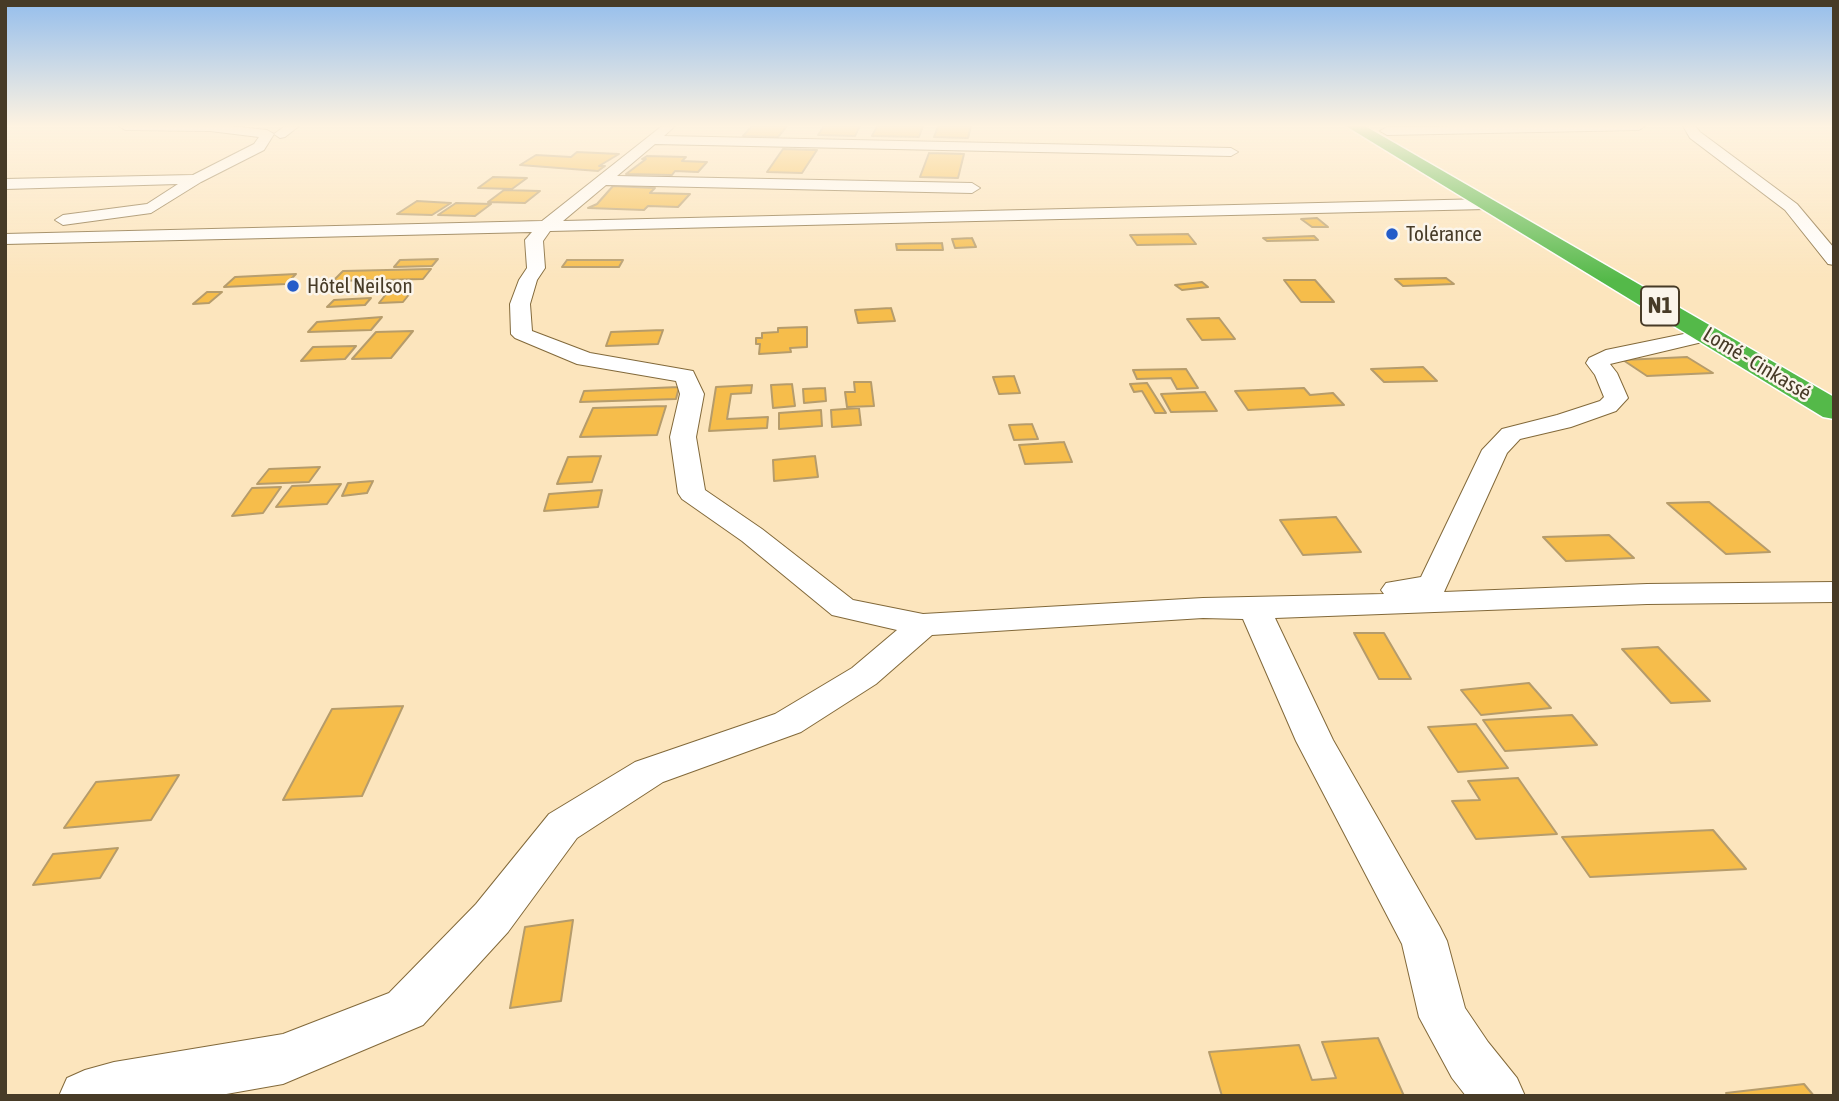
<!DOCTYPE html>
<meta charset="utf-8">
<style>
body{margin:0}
#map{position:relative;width:1839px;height:1101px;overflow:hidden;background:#fce5bd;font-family:"Asap Condensed",sans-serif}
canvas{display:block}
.frame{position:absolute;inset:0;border:7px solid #473b27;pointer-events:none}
</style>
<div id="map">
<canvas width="1839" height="1101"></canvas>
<div class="frame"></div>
</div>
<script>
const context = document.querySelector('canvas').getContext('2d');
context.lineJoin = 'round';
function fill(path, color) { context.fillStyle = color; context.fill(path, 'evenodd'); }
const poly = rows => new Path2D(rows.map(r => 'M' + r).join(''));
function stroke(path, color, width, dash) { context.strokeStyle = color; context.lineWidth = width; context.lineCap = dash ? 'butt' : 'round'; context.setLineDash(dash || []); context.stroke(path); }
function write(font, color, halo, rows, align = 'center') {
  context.font = font + ' "Asap Condensed",sans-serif'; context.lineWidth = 5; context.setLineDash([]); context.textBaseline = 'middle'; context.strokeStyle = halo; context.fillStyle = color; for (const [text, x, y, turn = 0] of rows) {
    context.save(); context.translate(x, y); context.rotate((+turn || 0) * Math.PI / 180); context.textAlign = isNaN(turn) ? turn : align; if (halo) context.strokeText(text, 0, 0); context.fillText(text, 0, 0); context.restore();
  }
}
const building = poly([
 [752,126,787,126,778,137,743,136,752,126],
 [824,126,860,126,855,136,818,135,824,126],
 [877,126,923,126,919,137,872,136,877,126],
 [938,126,971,126,968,138,934,137,938,126],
 [783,149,817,150,802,173,767,172,783,149],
 [577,152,619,154,599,166,605,166,598,171,520,165,536,155,571,157,577,152],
 [929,153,964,154,958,178,920,177,929,153],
 [647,156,686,157,682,161,707,162,698,172,675,171,672,175,626,174,646,159,642,159,647,156],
 [493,177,527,178,512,189,478,188,493,177],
 [613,186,655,188,650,193,690,194,678,207,648,206,644,210,588,208,597,204,613,186],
 [504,190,540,191,525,203,488,202,504,190],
 [417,201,451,203,432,215,397,214,417,201],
 [456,203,491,204,475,216,438,215,456,203],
 [1317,218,1328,227,1312,227,1301,219,1317,218],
 [1188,234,1196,244,1137,245,1130,235,1188,234],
 [1314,236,1318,240,1267,241,1263,238,1314,236],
 [972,238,976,247,955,248,952,239,972,238],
 [942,243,943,250,897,250,896,244,942,243],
 [438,259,432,266,394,267,400,260,438,259],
 [567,260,623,260,619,267,562,267,567,260],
 [431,269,423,279,333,281,343,271,431,269],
 [296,274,286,284,224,287,235,277,296,274],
 [1446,278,1454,284,1403,286,1395,279,1446,278],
 [1284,280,1315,280,1334,302,1301,302,1284,280],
 [1202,282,1208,287,1182,290,1175,285,1202,282],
 [207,292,222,292,209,303,193,304,207,292],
 [411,292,403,302,379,303,387,293,411,292],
 [371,298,365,305,327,307,334,300,371,298],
 [891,308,895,321,858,323,855,310,891,308],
 [382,317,371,330,308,332,317,322,382,317],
 [1219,318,1235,339,1202,340,1187,319,1219,318],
 [807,327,807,347,790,348,791,352,759,354,760,344,756,344,756,338,762,338,762,333,778,332,778,328,807,327],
 [663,330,658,344,606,346,611,332,663,330],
 [413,331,391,358,352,359,376,332,413,331],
 [356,346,345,359,301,361,313,347,356,346],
 [1687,357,1713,373,1647,376,1623,360,1687,357],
 [1423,367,1437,381,1384,382,1371,369,1423,367],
 [1186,369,1198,388,1177,389,1171,378,1137,379,1133,370,1186,369],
 [1014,376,1020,393,999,394,993,377,1014,376],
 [854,382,871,382,874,406,847,407,845,392,855,392,854,382],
 [1147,383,1166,413,1155,413,1142,391,1134,392,1130,384,1147,383],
 [792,384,795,406,773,408,771,385,792,384],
 [752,385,751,393,731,394,727,419,768,417,767,428,709,431,716,387,752,385],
 [679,387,676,399,580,402,584,391,679,387],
 [825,388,826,401,804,403,803,389,825,388],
 [1304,388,1310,395,1333,393,1344,405,1248,410,1235,391,1304,388],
 [1205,392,1217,411,1171,412,1161,394,1205,392],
 [666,406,657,435,580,437,593,408,666,406],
 [859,408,861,425,832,427,831,410,859,408],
 [821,410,822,426,779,429,779,413,821,410],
 [1032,424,1038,439,1014,440,1009,425,1032,424],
 [1064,442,1072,462,1025,464,1019,445,1064,442],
 [601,456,592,482,557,484,568,457,601,456],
 [815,456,818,477,774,481,773,460,815,456],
 [320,467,309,482,257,484,269,469,320,467],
 [373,481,367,493,342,496,348,483,373,481],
 [341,484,327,504,276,507,292,486,341,484],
 [281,487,263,513,232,516,252,488,281,487],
 [602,490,598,507,544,511,549,494,602,490],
 [1709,502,1770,552,1726,554,1667,503,1709,502],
 [1336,517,1361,552,1303,555,1280,520,1336,517],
 [1609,535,1634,558,1566,561,1543,537,1609,535],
 [1354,633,1384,633,1411,679,1379,679,1354,633],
 [1658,647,1710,701,1671,703,1622,649,1658,647],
 [1529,683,1551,708,1481,715,1461,690,1529,683],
 [403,706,362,796,283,800,332,709,403,706],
 [1572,715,1597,745,1505,751,1483,720,1572,715],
 [1476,724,1508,768,1458,772,1428,727,1476,724],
 [179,775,151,820,64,828,96,782,179,775],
 [1518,778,1557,834,1476,839,1452,801,1480,800,1468,781,1518,778],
 [1713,830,1746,869,1590,877,1562,837,1713,830],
 [118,848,100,878,33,885,53,854,118,848],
 [573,920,561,1001,510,1008,525,927,573,920],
 [1378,1038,1404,1096,1222,1096,1209,1052,1299,1045,1312,1080,1336,1078,1322,1042,1378,1038],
 [1804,1084,1814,1096,1728,1096,1726,1093,1804,1084]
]);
fill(building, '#f6bd4b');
stroke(building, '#b69c6b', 2);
const street = poly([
 [119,126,230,126,267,130,274,134,285,126,299,126,285,137,280,138,274,134,264,150,201,182,151,213,63,225,55,220,63,215,147,204,178,184,5,189,5,179,193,175,254,144,259,137,210,131,125,130,119,126],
 [662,126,675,126,664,136,1231,148,1238,152,1231,156,655,144,617,176,972,183,980,188,972,193,606,185,563,221,1486,199,1494,204,1486,209,550,231,543,241,545,268,537,280,530,304,532,331,590,353,693,371,704,394,696,437,705,490,762,529,853,600,923,614,1203,598,1384,594,1381,590,1386,583,1421,577,1482,450,1502,429,1557,415,1600,401,1604,397,1595,375,1586,363,1589,358,1606,350,1708,329,1715,331,1719,335,1715,339,1610,364,1617,373,1628,398,1616,411,1571,427,1520,439,1507,453,1444,592,1647,584,1834,582,1834,602,1647,604,1275,618,1333,740,1440,927,1447,941,1465,1008,1488,1042,1517,1078,1525,1096,1466,1096,1452,1078,1419,1017,1402,944,1296,741,1243,619,1203,618,932,635,876,684,801,732,663,782,577,838,508,932,423,1025,283,1084,215,1096,59,1096,67,1078,85,1070,114,1062,283,1034,389,993,476,904,549,814,635,762,775,714,852,668,897,630,832,615,742,541,682,499,678,493,670,437,680,394,676,381,577,364,515,338,511,334,510,304,519,280,527,268,525,240,532,232,5,244,5,234,542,221,662,126],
 [1468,126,1645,126,1639,130,1387,135,1380,131,1387,127,1468,126],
 [1683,126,1695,126,1700,132,1797,204,1834,248,1834,265,1828,264,1785,210,1690,138,1683,126]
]);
const highway = poly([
 [1346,126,1365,126,1834,397,1834,419,1823,417,1346,126]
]);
stroke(street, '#82693a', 2);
stroke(highway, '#fff', 3);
fill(street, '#fff');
fill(highway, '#54b949');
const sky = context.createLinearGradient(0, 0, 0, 280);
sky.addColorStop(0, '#95beec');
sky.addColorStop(0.45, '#fef3e1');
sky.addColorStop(1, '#fef3e100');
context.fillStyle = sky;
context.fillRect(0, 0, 1839, 280);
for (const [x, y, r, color] of [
 [1392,234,7,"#245cc9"],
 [293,286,7,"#245cc9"]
]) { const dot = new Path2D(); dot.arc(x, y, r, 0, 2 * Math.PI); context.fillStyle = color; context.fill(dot); stroke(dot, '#fbf5eb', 2.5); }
write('21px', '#473b27', '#fbf5eb', [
 ["Tolérance",1406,234],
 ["Hôtel Neilson",307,286]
], 'left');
write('21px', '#473b27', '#fbf5eb', [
 ["Lomé - Cinkassé",1757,364,31]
]);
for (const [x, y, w] of [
 [1660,306,38]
]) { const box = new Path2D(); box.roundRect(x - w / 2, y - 19.5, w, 39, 5); context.fillStyle = '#fbf5eb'; context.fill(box); stroke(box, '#473b27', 2); }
write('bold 23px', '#473b27', null, [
 ["N1",1660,306]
]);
</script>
